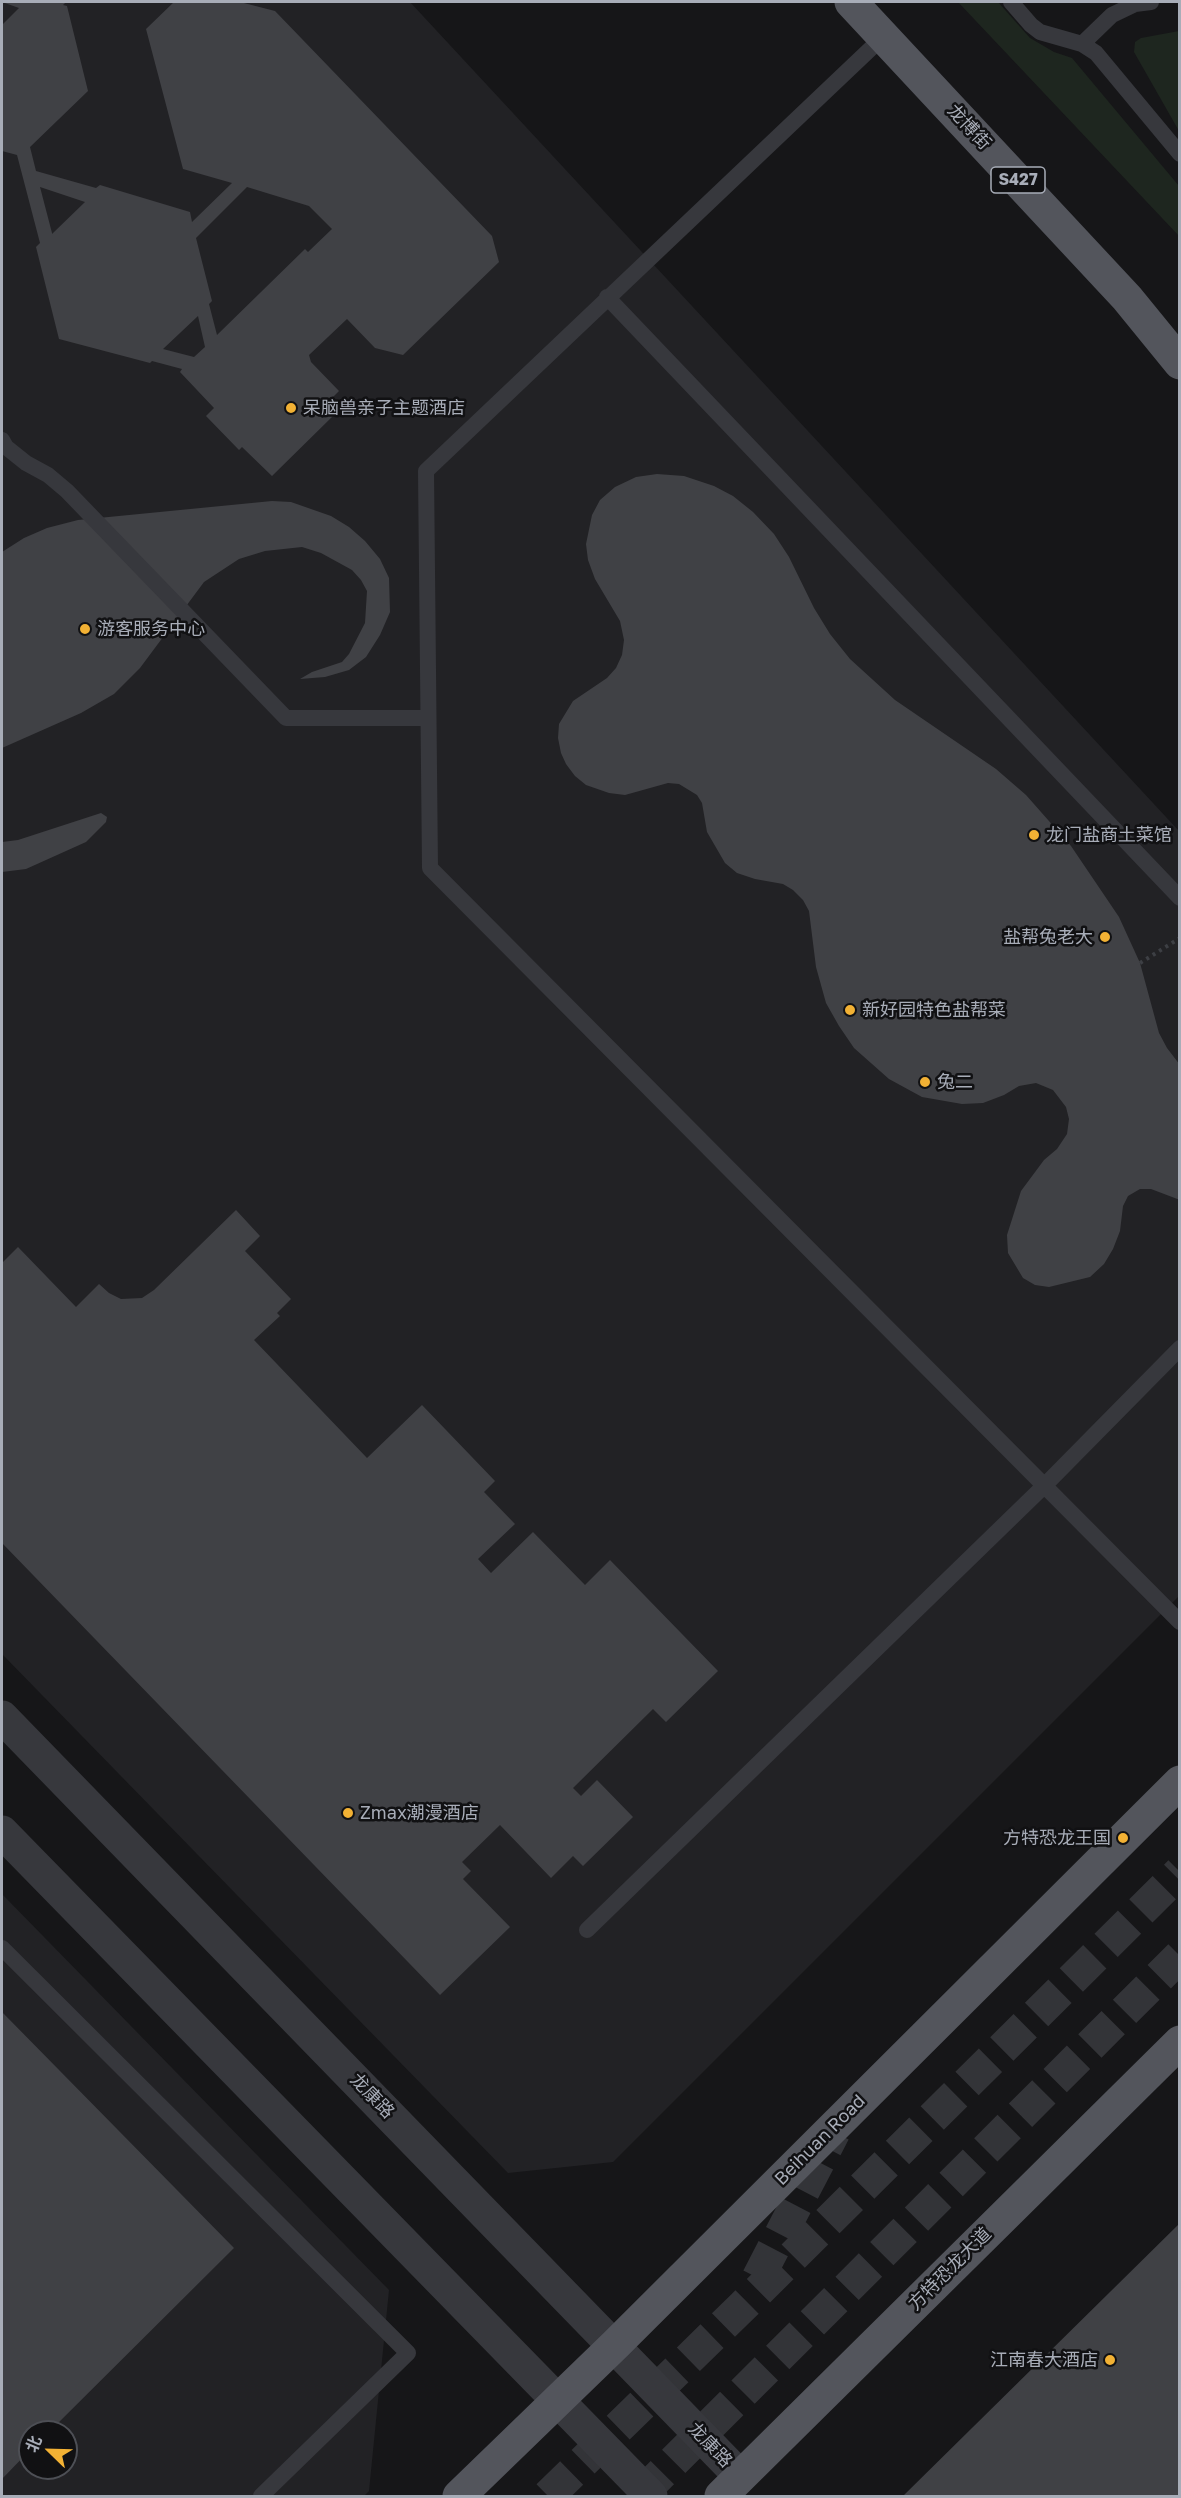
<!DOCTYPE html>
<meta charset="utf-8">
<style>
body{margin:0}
#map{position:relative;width:1181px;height:2498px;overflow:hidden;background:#161618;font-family:"Golos Text","Noto Sans SC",sans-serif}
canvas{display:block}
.frame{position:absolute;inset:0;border:3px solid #a8adb8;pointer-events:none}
.north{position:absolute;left:18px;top:2420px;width:60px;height:60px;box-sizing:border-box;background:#111113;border:2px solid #4d4f55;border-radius:50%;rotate:293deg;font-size:16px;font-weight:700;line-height:24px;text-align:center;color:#a8adb8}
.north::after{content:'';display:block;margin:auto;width:21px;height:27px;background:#f2b134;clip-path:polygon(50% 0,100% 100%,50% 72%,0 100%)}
</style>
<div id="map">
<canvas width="1181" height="2498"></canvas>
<div class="frame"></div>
<div class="north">北</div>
</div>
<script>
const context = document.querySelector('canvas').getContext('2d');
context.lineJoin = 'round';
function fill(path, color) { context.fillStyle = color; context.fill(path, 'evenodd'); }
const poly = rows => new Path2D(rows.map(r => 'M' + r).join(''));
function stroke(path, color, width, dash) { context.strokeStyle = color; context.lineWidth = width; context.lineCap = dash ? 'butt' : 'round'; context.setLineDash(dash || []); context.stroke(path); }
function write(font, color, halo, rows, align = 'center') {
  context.font = font + ' "Golos Text","Noto Sans SC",sans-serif'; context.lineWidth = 5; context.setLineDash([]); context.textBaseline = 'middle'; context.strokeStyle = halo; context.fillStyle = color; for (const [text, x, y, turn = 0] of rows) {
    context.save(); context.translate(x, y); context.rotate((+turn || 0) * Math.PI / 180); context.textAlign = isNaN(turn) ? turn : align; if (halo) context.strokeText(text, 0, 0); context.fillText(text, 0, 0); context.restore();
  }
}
fill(poly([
 [2,2,410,2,1179,831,1179,1596,613,2162,508,2173,2,1654],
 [2,1894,389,2290,369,2491,364,2496,2,2496],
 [30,2432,66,2432,66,2468,30,2468]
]), '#222225');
fill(poly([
 [958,2,998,2,1030,38,1054,52,1072,58,1179,186,1179,236],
 [1179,31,1180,31,1179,131,1134,52,1135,42,1141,38]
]), '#1e261f');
fill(poly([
 [2,2,66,2,63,5,67,6,88,91,30,147,36,171,96,188,100,185,190,212,192,222,232,183,183,169,146,29,174,2,240,2,275,11,492,236,499,262,403,355,375,348,347,319,309,355,311,362,339,391,325,405,334,415,272,476,242,447,239,450,206,416,214,408,180,372,182,369,152,361,150,363,59,339,36,247,40,243,17,155,2,151,2,25,19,8],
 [40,187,85,202,52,234,52,233],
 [247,187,309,206,332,229,308,252,305,249,217,335,209,304,212,301,196,238],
 [198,316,205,347,194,357,163,349],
 [657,474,684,476,714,486,733,496,753,512,774,534,789,557,814,608,830,634,850,659,895,700,996,769,1026,795,1071,846,1119,917,1140,963,1159,1033,1167,1048,1180,1065,1180,1200,1151,1189,1140,1189,1128,1196,1123,1206,1120,1231,1113,1249,1104,1264,1090,1277,1049,1287,1035,1285,1023,1278,1008,1253,1007,1235,1021,1191,1044,1160,1057,1149,1067,1134,1069,1119,1066,1107,1053,1090,1036,1083,1019,1086,1004,1095,983,1103,962,1104,922,1097,889,1079,854,1048,839,1026,826,1003,816,967,809,911,803,900,793,890,783,884,755,879,737,873,725,863,707,832,702,803,697,795,679,784,668,783,625,795,609,793,586,785,575,776,566,764,561,753,558,738,559,724,573,701,607,678,616,668,622,655,624,640,620,621,595,579,588,560,586,544,592,515,600,500,615,487,636,477],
 [272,501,291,502,331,516,349,527,365,541,380,559,389,578,390,612,380,635,366,657,349,670,325,677,300,679,312,672,342,662,349,654,365,623,367,591,361,580,352,570,321,553,302,547,265,551,239,559,204,582,140,668,114,694,81,713,2,748,2,552,24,538,47,528,78,520],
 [101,813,107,817,106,822,86,842,26,869,2,872,2,842,18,840],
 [236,1210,260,1236,245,1251,291,1299,277,1313,280,1316,254,1340,367,1458,422,1405,495,1481,484,1492,515,1524,478,1559,491,1573,533,1532,585,1585,610,1560,718,1671,666,1722,653,1709,573,1788,581,1796,597,1780,633,1817,583,1866,573,1856,551,1878,500,1825,462,1862,471,1871,463,1879,510,1927,440,1995,2,1543,2,1263,18,1247,76,1307,99,1284,109,1293,121,1299,142,1298,154,1290],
 [2,2012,234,2248,49,2432,30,2432,30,2450,2,2479],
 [1180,2223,1180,2496,903,2496]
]), '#404145');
stroke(poly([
 [758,2278,834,2132],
 [548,2496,743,2306,1180,1872],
 [639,2496,1180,1956]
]), '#333438', 33, [33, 16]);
stroke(poly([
 [1140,963,1180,938]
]), '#3d3f44', 4, [3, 4.5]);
stroke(poly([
 [1011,2,1031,25,1040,32,1082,44,1096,53,1180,154],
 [884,36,426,471,430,868,1180,1622],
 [1082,44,1112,15,1135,4,1151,2],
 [607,297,1180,898],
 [2,440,6,447,26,463,48,475,67,491,286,718,427,718],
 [587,1930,1044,1486,1180,1348],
 [2,1948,408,2353,261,2496]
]), '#37383d', 16);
stroke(poly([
 [2,1717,740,2476],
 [2,1832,651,2496]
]), '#37383d', 33);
stroke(poly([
 [851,2,1127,298,1180,363],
 [459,2496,615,2345,1180,1782],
 [721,2496,1180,2042]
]), '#53555c', 33);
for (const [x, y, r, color] of [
 [291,408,6,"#f2b134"],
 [85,629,6,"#f2b134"],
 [1034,835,6,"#f2b134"],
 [1105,937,6,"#f2b134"],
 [850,1010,6,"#f2b134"],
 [925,1082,6,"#f2b134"],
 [348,1813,6,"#f2b134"],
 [1123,1838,6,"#f2b134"],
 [1110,2360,6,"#f2b134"]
]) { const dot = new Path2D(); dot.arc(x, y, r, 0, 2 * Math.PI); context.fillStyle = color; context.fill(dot); stroke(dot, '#111113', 2); }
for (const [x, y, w] of [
 [1018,180,54]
]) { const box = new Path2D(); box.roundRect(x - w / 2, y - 13, w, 26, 4.5); context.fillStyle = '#111113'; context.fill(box); stroke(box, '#a8adb8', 1.5); }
write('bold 16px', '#a8adb8', null, [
 ["S427",1018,180]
]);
write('18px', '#a8adb8', '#111113', [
 ["龙博街",969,127,47],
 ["龙康路",372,2096,46],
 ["Beihuan Road",820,2140,-45],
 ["方特恐龙大道",950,2269,-45],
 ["龙康路",710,2445,46]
]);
write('18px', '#a8adb8', '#111113', [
 ["呆脑兽亲子主题酒店",303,408],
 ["游客服务中心",97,629],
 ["龙门盐商土菜馆",1046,835],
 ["盐帮兔老大",1093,937,"right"],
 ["新好园特色盐帮菜",862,1010],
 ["兔二",937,1082],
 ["Zmax潮漫酒店",360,1813],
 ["方特恐龙王国",1111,1838,"right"],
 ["江南春大酒店",1098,2360,"right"]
], 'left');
</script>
